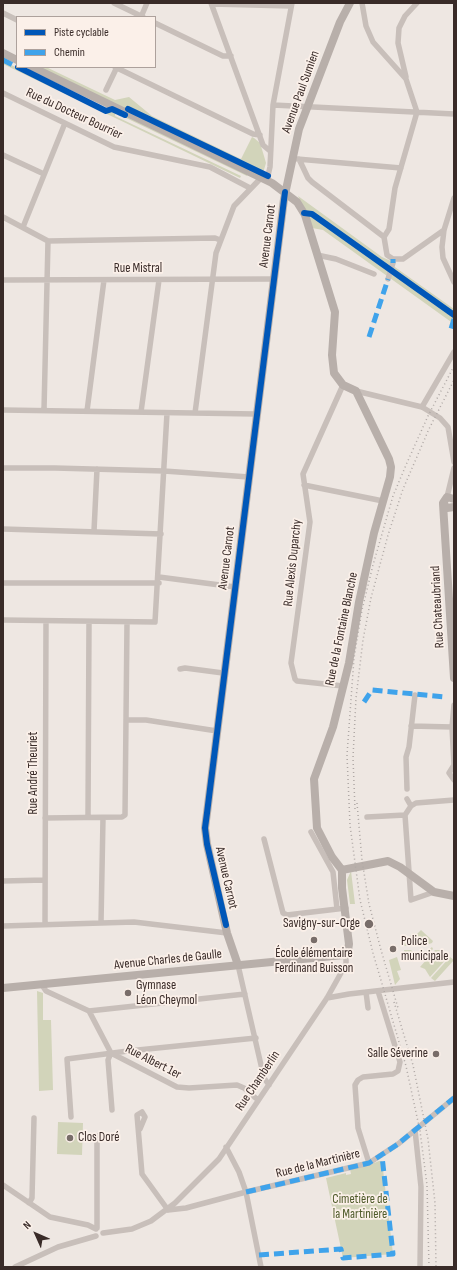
<!DOCTYPE html>
<meta charset="utf-8">
<style>
body{margin:0}
#map{position:relative;width:457px;height:1270px;overflow:hidden;background:#eee7e2;font-family:"Sofia Sans Condensed",sans-serif}
canvas{display:block}
.frame{position:absolute;inset:0;border:4px solid #392b28;pointer-events:none}
.legend{position:absolute;left:16px;top:16px;width:140px;height:52px;box-sizing:border-box;background:#fbf0e9;border:1px solid #ada19c;margin:0;padding:5px 7px;list-style:none;font-size:12px;color:#392b28}
.legend li{display:flex;align-items:center;gap:8px;height:20px}
.legend b{width:20px;border:1px solid #ada19c}
.north{position:absolute;left:16px;top:1214px;width:40px;height:40px;-webkit-text-stroke:3px #fbf0e9;paint-order:stroke;rotate:315deg;font-size:11px;font-weight:700;line-height:16px;text-align:center;color:#392b28}
.north::after{content:'';display:block;margin:auto;width:14px;height:18px;background:#392b28;clip-path:polygon(50% 0,100% 100%,50% 72%,0 100%)}
</style>
<div id="map">
<canvas width="457" height="1270"></canvas>
<div class="frame"></div>
<ul class="legend">
<li><b style="height:5px;background:#0057b8"></b>Piste cyclable</li>
<li><b style="height:5px;background:#3fa3eb"></b>Chemin</li>
</ul>
<div class="north">N</div>
</div>
<script>
const context = document.querySelector('canvas').getContext('2d');
context.lineJoin = 'round';
function fill(path, color) { context.fillStyle = color; context.fill(path, 'evenodd'); }
const poly = rows => new Path2D(rows.map(r => 'M' + r).join(''));
function stroke(path, color, width, dash) { context.strokeStyle = color; context.lineWidth = width; context.lineCap = dash ? 'butt' : 'round'; context.setLineDash(dash || []); context.stroke(path); }
function write(font, color, halo, rows, align = 'center') {
  context.font = font + ' "Sofia Sans Condensed",sans-serif'; context.lineWidth = 3.5; context.setLineDash([]); context.textBaseline = 'middle'; context.strokeStyle = halo; context.fillStyle = color; for (const [text, x, y, turn = 0] of rows) {
    context.save(); context.translate(x, y); context.rotate((+turn || 0) * Math.PI / 180); context.textAlign = isNaN(turn) ? turn : align; if (halo) context.strokeText(text, 0, 0); context.fillText(text, 0, 0); context.restore();
  }
}
fill(poly([
 [3,61,106,111,111,110,116,112,115,116,241,176,240,178,3,64],
 [38,67,46,67,115,100,129,97,152,116,241,159,252,137,254,138,260,143,264,156,266,163,263,173,129,107,127,110],
 [126,115,248,174,247,176,124,117],
 [298,196,382,257,393,262,392,265,454,309,454,324,323,230,312,228],
 [351,871,355,904,350,904,347,880],
 [421,930,433,941,432,943,429,944,425,940,421,944,418,939,409,946,403,946,403,944,413,933,417,934],
 [432,947,433,949,421,961,417,960,414,961,404,952,404,950,411,950,415,954,417,954,421,950,426,952],
 [435,950,442,950,449,956,430,977,425,969,420,967],
 [397,957,401,970,397,971,400,979,395,985,389,960],
 [450,957,454,960,435,981,431,978],
 [37,991,43,993,43,1020,51,1020,53,1090,39,1091],
 [58,1122,83,1123,82,1155,57,1154],
 [379,1161,382,1161,393,1254,343,1258,326,1178,346,1173,346,1175,351,1174,350,1169,367,1166]
]), '#d2d4ba');
stroke(poly([
 [114,3,143,17],
 [211,3,263,145,270,151],
 [362,3,366,26,373,42,406,79,417,112,395,188,389,229,384,237,387,255,393,259,403,259,444,230],
 [212,4,291,6],
 [3,13,17,20],
 [141,17,147,3],
 [155,23,223,56,231,56],
 [115,67,253,134,260,135],
 [406,77,398,43,399,28,405,16,417,3],
 [106,90,117,67],
 [3,93,114,147,210,167,250,188],
 [273,105,454,114],
 [3,155,44,174],
 [297,159,401,168],
 [299,159,308,178,312,182,384,237],
 [267,180,270,167,273,105,292,3],
 [454,198,444,230,442,247,443,258,454,282],
 [3,217,48,241],
 [23,227,65,123],
 [48,241,215,238,220,240],
 [317,255,336,259,374,274],
 [388,279,393,263],
 [3,280,273,279],
 [356,391,422,407,440,418,448,427,454,462],
 [422,407,454,352],
 [3,410,256,414],
 [44,410,48,241],
 [87,411,104,280],
 [141,412,159,280],
 [195,413,216,253,234,206,261,178],
 [3,468,55,468,164,471,249,477],
 [304,485,383,501],
 [447,497,454,468],
 [3,529,161,534],
 [94,531,97,469],
 [159,577,235,587],
 [3,583,159,583],
 [3,620,155,622,167,413],
 [180,669,185,668,223,673],
 [343,686,297,681,295,679,291,663,310,522,303,474,343,385],
 [454,705,452,727,454,765,449,773,454,780],
 [126,720,146,720,217,731],
 [411,726,452,727],
 [407,789,406,757,409,747,415,695],
 [407,799,411,806],
 [88,817,89,623],
 [367,817,405,815],
 [45,818,122,817,125,815,127,623],
 [311,832,333,872,337,909],
 [264,839,283,913,287,915,346,908],
 [3,881,45,880],
 [434,892,411,900,405,815,411,806,416,803,454,800],
 [101,923,103,818],
 [45,924,46,622],
 [3,926,134,922,227,933],
 [238,965,264,1078,269,1085],
 [42,985,46,991,89,1011,111,1053,177,1087,189,1088,237,1085,244,1088,258,1100],
 [366,992,368,1008],
 [327,998,349,994,454,982],
 [89,1011,245,994],
 [111,1053,108,1060,112,1110],
 [71,1117,67,1059,128,1051,256,1038],
 [140,1129,145,1117,142,1112,137,1115,142,1174,168,1210],
 [415,1130,421,1187,420,1267],
 [92,1136,102,1136],
 [226,1147,239,1172,246,1192,261,1267],
 [369,1163,358,1128,355,1085,358,1080,363,1077,393,1074,398,1071,400,1062,378,991],
 [3,1185,50,1217,88,1225,96,1229],
 [29,1203,32,1198,34,1118],
 [168,1210,186,1208,246,1192,369,1163,398,1144,454,1098],
 [97,1228,97,1136],
 [103,1233,132,1229,151,1221,175,1203,219,1159,327,998,346,964,346,951],
 [15,1267,58,1247,96,1236]
]), '#c8bfba', 5.5);
stroke(poly([
 [3,53,17,60],
 [32,67,272,183,297,202,305,215,335,312,332,355,334,373,343,385,356,391,389,459,391,467,390,477,374,533,359,602,349,663,333,727,314,779,317,828,332,857,342,870],
 [454,499,447,497,443,503,447,508,454,507],
 [443,504,454,678],
 [342,870,388,861,400,867,434,892,454,896],
 [238,965,227,933,207,844,205,828,207,813,284,199,299,129,340,22,350,3],
 [3,988,344,955,348,950,349,944,342,888,342,870]
]), '#b8afaa', 8);
stroke(poly([
 [357,803,362,860,369,904,381,950,398,1008],
 [355,809,353,758,356,698,363,640,371,598,388,535,403,489,429,429,454,380],
 [394,1002,413,1065,428,1139,435,1203,436,1267],
 [429,1267,427,1185,420,1131,406,1066,373,953,360,900,350,825,347,755,354,658,362,610,373,565,393,496,406,465,428,416,454,366]
]), '#afa8a5', 1.5, [1, 3]);
stroke(poly([
 [3,60,17,67],
 [393,263,393,259],
 [454,319,451,329,454,331],
 [369,337,388,279],
 [364,702,372,690,446,697],
 [246,1192,369,1163,398,1144,454,1098],
 [259,1255,341,1249,343,1258,393,1254,382,1156]
]), '#3fa3eb', 5, [10, 5]);
stroke(poly([
 [18,67,106,111,112,109,125,115],
 [128,109,268,176],
 [304,213,312,214,454,315],
 [226,925,207,844,205,828,207,813,285,192]
]), '#0057b8', 6);
for (const [x, y, r, color] of [
 [369,924,5,"#786d69"],
 [314,940,4,"#786d69"],
 [393,949,4,"#786d69"],
 [128,993,4,"#786d69"],
 [436,1054,4,"#786d69"],
 [70,1138,4,"#786d69"]
]) { const dot = new Path2D(); dot.arc(x, y, r, 0, 2 * Math.PI); context.fillStyle = color; context.fill(dot); stroke(dot, '#fbf0e9', 1.5); }
write('13px', '#392b28', '#fbf0e9', [
 ["Avenue Paul Sumien",301,92,-70],
 ["Rue du Docteur Bourrier",74,114,25],
 ["Avenue Carnot",268,236,-83],
 ["Rue Mistral",138,269],
 ["Avenue Carnot",227,558,-83],
 ["Rue Alexis Duparchy",293,563,-84],
 ["Rue Chateaubriand",438,607,-93],
 ["Rue de la Fontaine Blanche",342,629,-78],
 ["Rue André Theuriet",34,773,-90],
 ["Avenue Carnot",226,878,77],
 ["Avenue Charles de Gaulle",168,960,-6],
 ["Rue Albert 1er",153,1062,27],
 ["Rue Chamberlin",258,1081,-56],
 ["Rue de la Martinière",318,1164,-14]
]);
write('13px', '#392b28', '#fbf0e9', [
 ["Savigny-sur-Orge",360,924,"right"],
 ["Police",401,942],
 ["municipale",401,957],
 ["École élémentaire",314,954,"center"],
 ["Ferdinand Buisson",314,969,"center"],
 ["Gymnase",136,986],
 ["Léon Cheymol",136,1001],
 ["Salle Séverine",428,1054,"right"],
 ["Clos Doré",78,1138]
], 'left');
write('13px', '#4e5a29', '#fbf0e9', [
 ["Cimetière de",360,1200],
 ["la Martinière",360,1215]
]);
</script>
